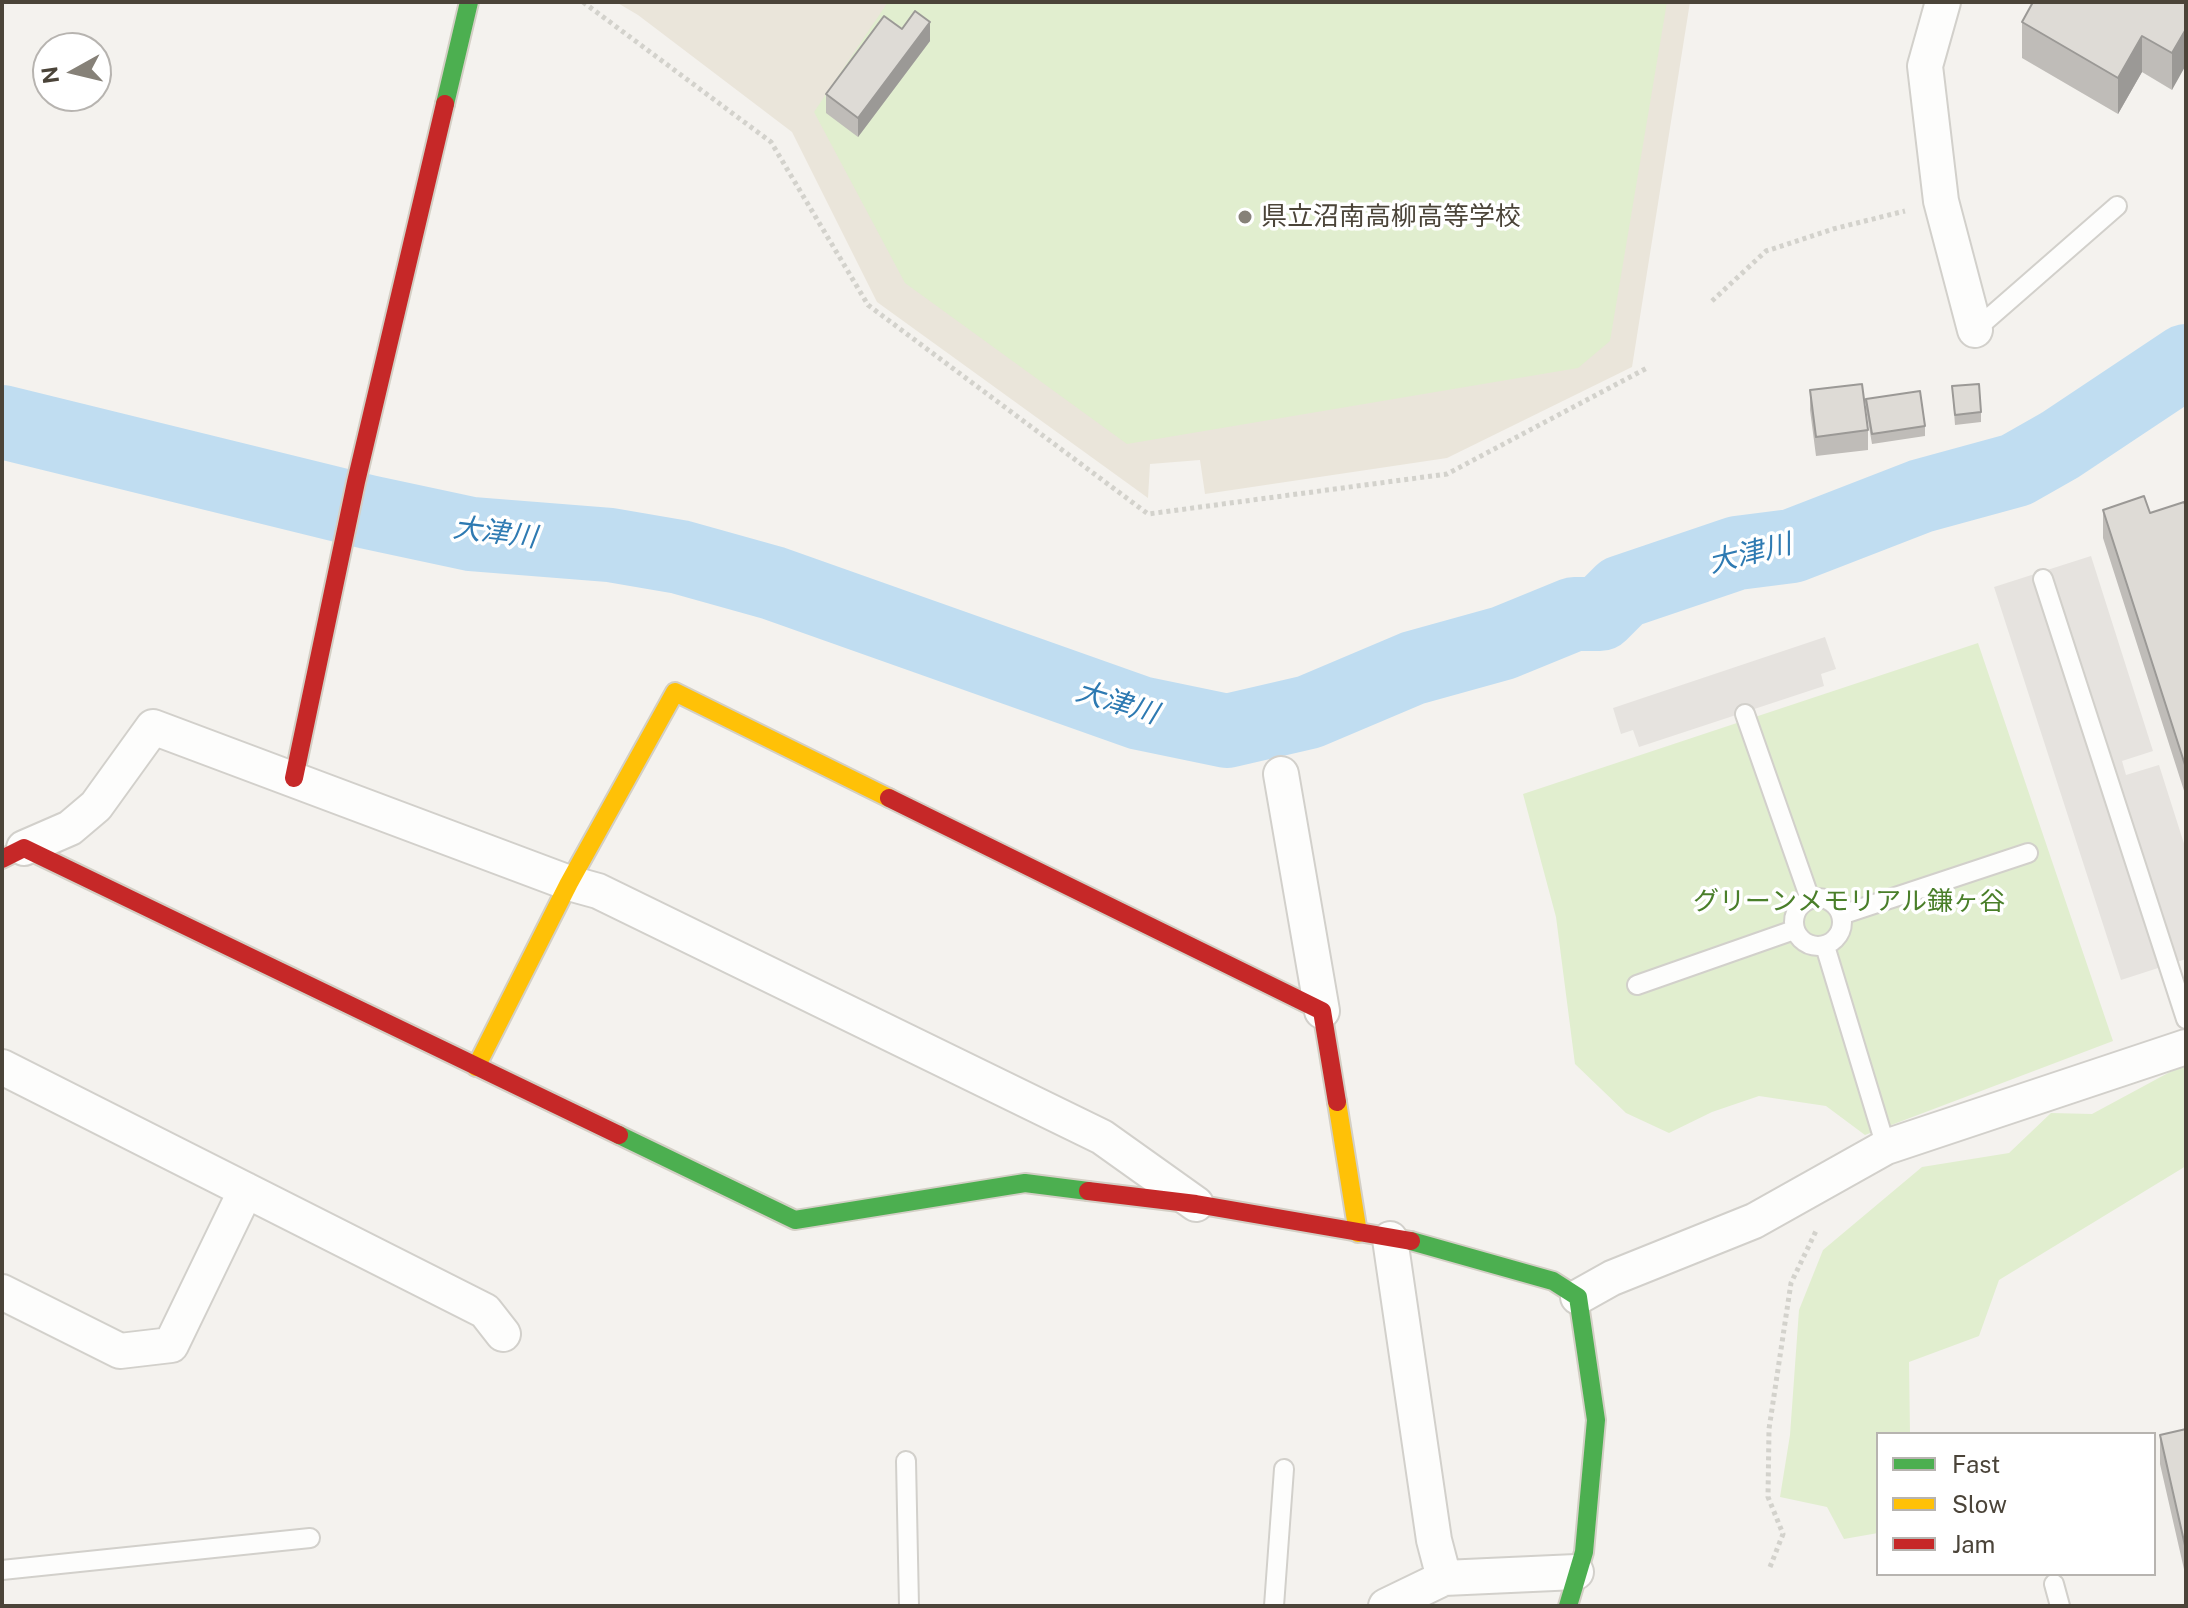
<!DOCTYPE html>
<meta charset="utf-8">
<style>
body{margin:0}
#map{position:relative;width:2188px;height:1608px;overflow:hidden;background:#f4f2ee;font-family:"Public Sans",sans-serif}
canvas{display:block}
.frame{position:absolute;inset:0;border:4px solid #4b4439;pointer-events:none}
.legend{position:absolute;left:1876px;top:1432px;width:280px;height:144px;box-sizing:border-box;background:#fff;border:2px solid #b7b4b0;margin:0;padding:10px 14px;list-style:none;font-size:24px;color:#4b4439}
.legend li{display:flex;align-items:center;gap:16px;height:40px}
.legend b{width:40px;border:2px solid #b7b4b0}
.north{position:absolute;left:32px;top:32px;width:80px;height:80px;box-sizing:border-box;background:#fff;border:2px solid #b7b4b0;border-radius:50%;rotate:262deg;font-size:22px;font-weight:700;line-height:32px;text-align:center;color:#4b4439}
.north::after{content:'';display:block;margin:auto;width:28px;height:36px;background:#868178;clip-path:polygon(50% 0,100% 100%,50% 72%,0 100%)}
</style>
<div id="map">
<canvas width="2188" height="1608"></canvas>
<div class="frame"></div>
<ul class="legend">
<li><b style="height:10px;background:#4caf50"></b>Fast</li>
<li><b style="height:10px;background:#ffc107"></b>Slow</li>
<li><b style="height:10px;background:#c62828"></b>Jam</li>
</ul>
<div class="north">N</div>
</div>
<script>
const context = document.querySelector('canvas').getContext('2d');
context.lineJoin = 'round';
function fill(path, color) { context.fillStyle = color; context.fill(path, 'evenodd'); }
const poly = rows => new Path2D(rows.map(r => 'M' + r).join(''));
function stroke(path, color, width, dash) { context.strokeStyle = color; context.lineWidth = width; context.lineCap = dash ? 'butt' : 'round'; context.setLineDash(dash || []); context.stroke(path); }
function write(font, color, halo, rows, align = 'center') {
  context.font = font + ' "Public Sans","Noto Sans JP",sans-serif'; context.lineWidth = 7; context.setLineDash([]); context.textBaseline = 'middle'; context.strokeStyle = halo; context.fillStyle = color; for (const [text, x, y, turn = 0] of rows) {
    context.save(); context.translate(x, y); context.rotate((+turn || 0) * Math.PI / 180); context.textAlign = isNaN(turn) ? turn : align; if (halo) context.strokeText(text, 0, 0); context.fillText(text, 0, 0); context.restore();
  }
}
fill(poly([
 [616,2,1690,2,1632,367,1447,458,1205,494,1200,460,1150,464,1148,498,877,302,792,132,638,15]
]), '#eae5da');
fill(poly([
 [888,2,1667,2,1610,341,1578,368,1127,444,905,283,814,112],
 [1978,643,2113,1041,1865,1135,1826,1106,1759,1096,1712,1112,1669,1133,1626,1113,1575,1064,1556,917,1523,794],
 [2181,1066,2186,1066,2186,1166,1999,1280,1979,1336,1909,1362,1910,1434,1878,1434,1878,1533,1844,1539,1827,1507,1780,1497,1790,1435,1799,1310,1823,1250,1922,1167,2009,1153,2051,1113,2092,1114]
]), '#e1eecf');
fill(poly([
 [2091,556,2153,751,2122,761,2126,775,2159,765,2186,850,2186,959,2121,980,1994,587],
 [1825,637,1836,669,1821,674,1824,686,1639,747,1633,730,1621,734,1613,708]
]), '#e6e3df');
stroke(poly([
 [2,422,368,512,471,534,610,545,680,557,773,583,1140,713,1227,731,1309,712,1413,668,1503,643,1574,614,1600,614,1622,592,1737,553,1792,546,1921,496,2016,470,2060,445,2186,361]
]), '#c0ddf1', 74);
const lane = poly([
 [1975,330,2117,206],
 [2043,579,2186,1019],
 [1745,714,1810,899],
 '1794 922a24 24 0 1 1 48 0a24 24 0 1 1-48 0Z',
 [1841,915,2028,853],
 [1825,946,1886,1147],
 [1637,985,1794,930],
 [906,1461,909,1606],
 [2,1570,310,1538],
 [2054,1584,2060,1606],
 [1274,1606,1284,1469]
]);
const street = poly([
 [1943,2,1925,66,1941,201,1975,330],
 [1281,774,1322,1011],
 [24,848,70,828,96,806,153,727,569,883,598,891,1102,1137,1196,1204],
 [2,1067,485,1311,503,1334],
 [1390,1239,1434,1540,1444,1578],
 [2,1292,120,1351,171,1345,246,1190],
 [1578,1297,1612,1278,1754,1221,1886,1147,2186,1047],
 [1386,1606,1444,1578,1576,1572]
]);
const fast = poly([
 [445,104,469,2],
 [619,1135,795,1220,1025,1183,1088,1191],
 [1411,1241,1553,1281,1578,1297,1596,1420,1584,1552,1568,1606]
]);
const slow = poly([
 [476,1067,569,883,675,692,889,798],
 [1337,1102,1358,1233]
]);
const jam = poly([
 [294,778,356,482,445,104],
 [889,798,1322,1011,1337,1102],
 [2,859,24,848,619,1135],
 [1088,1191,1196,1204,1411,1241]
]);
stroke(lane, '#d2d0cb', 22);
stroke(street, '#d2d0cb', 38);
stroke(fast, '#d3cfc5', 22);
stroke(slow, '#d3cfc5', 22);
stroke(jam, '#d3cfc5', 22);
stroke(poly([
 [583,2,771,142,868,305,1148,514,1447,474,1647,368],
 [1712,301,1766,251,1833,229,1905,211],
 [1770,1567,1783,1534,1768,1497,1769,1429,1791,1283,1816,1231]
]), '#d3d2cc', 5, [4, 4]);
stroke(lane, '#fdfdfc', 18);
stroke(street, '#fdfdfc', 34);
stroke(fast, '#4caf50', 18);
stroke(slow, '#ffc107', 18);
stroke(jam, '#c62828', 18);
fill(poly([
 [2186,2,2172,90,2142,72,2118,114,2022,58,2022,22],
 [902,29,930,41,858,137,826,113,826,94],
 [1952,386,1981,412,1981,422,1955,425],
 [1810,390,1868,430,1868,450,1816,456,1810,410],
 [1866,399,1925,426,1925,436,1872,444,1866,409],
 [2186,507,2186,797,2103,538,2103,510,2150,513],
 [2186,1429,2186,1578,2160,1464,2160,1435]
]), '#bfbcb8');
fill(poly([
 [930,22,930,41,858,137,858,118],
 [2186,29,2186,65,2172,90,2172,53],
 [2142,36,2142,72,2118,114,2118,78]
]), '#9b9996');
const building = poly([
 [2033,2,2186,2,2186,29,2172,53,2142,36,2118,78,2022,22,2033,2],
 [915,11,930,22,858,118,826,94,884,16,902,29,915,11],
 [1862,384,1868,430,1816,437,1810,390,1862,384],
 [1979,384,1981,412,1955,415,1952,386,1979,384],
 [1920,391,1925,426,1872,434,1866,399,1920,391],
 [2144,496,2150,513,2184,502,2186,507,2186,768,2103,510,2144,496],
 [2186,1429,2186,1550,2160,1435,2186,1429]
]);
fill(building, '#dedbd6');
stroke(building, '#9b9996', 2);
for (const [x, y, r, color] of [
 [1245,217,8,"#868178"]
]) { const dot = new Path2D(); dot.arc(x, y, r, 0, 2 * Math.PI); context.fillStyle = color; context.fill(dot); stroke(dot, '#fff', 3); }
write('26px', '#4b4439', '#fff', [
 ["県立沼南高柳高等学校",1261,217]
], 'left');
write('26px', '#4a7f2a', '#fff', [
 ["グリーンメモリアル鎌ヶ谷",1849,902]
]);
write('italic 28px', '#2e7ab2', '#fff', [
 ["大津川",495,533,7],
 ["大津川",1750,554,-14],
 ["大津川",1117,703,17]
]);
</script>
